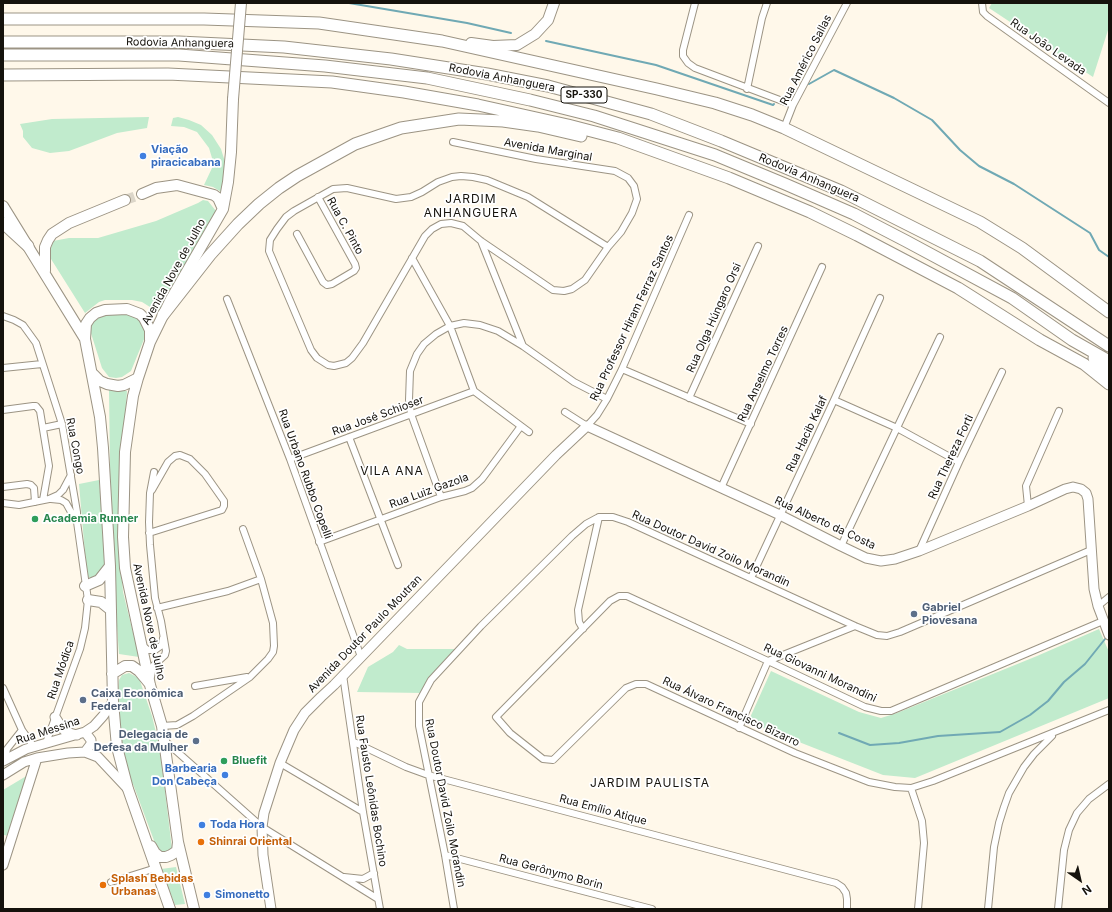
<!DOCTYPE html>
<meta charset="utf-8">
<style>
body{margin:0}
#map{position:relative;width:1112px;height:912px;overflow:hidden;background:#fff8ea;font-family:Inter,sans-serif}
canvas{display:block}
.frame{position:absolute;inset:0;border:4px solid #15120c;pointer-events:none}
.north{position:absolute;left:1060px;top:860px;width:40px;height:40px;-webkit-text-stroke:3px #fff;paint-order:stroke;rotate:146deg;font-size:11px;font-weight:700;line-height:16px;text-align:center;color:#15120c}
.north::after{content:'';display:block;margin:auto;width:14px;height:18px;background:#15120c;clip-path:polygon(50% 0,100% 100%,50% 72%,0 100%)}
</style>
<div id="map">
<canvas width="1112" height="912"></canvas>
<div class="frame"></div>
<div class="north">N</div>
</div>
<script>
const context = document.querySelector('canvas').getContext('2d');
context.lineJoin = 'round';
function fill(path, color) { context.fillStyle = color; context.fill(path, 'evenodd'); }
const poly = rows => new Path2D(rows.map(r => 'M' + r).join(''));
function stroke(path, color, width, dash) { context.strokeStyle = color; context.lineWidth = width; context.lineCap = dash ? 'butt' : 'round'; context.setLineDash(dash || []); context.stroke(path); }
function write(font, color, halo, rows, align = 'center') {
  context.font = font + ' Inter,sans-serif'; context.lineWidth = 3.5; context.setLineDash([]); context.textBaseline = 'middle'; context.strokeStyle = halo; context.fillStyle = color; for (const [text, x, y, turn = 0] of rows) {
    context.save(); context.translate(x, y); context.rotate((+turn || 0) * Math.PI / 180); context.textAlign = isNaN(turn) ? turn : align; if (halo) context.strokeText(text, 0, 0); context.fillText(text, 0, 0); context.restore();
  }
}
fill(poly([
 [992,3,1109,3,1109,27,1093,77,989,8],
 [149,117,147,128,117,133,69,151,50,153,32,148,23,137,23,131,20,124,52,119],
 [178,117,189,120,201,125,212,135,221,149,226,165,223,193,213,187,204,185,212,168,212,158,209,148,197,132,184,127,171,126,173,118],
 [203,200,208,201,216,211,158,312,142,302,132,300,105,300,99,302,85,313,51,259,50,251,53,241,69,238,98,238,156,221,198,203],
 [117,312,138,316,147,332,131,371,122,377,116,378,109,377,102,368,89,327,92,322,98,317,102,315],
 [109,390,127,391,119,503,119,546,123,592,139,657,119,654,111,542],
 [99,480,106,564,99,575,92,578,87,577,79,484],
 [1099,629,1109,652,1109,698,915,778,883,775,748,722,771,671,859,712,881,718,897,713,1037,656],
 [399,645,407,649,460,649,423,693,357,692,368,667,393,652],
 [129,673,139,678,152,716,160,749,172,849,159,854,133,784,124,775,117,709,119,680,122,675],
 [28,775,9,836,4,835,3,790],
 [176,867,185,904,175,905,161,869]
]), '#c1ebcd');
stroke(poly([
 [349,3,467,23,511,33],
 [546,41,656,65,773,105,774,104],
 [809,84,834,70,894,98,932,120,960,150,979,166,1014,184,1090,233,1099,250,1109,257],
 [839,733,870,745,899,743,938,736,1000,732,1030,715,1048,701,1064,682,1085,664,1105,639]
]), '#70a9b4', 2);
stroke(poly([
 [125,200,142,194]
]), '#dcd6c9', 10, [10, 5]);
const street = poly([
 [695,3,683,50,683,56,688,63,695,68,793,105],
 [982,3,983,12,987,16,1109,103],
 [747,89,762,18,767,3],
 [784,128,793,105,847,3],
 [453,142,536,159,615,171,628,178,634,186,637,199,632,213,621,232,608,247,585,280,572,289,564,291,553,290,481,241,463,226,451,223,441,224,432,229,425,236,363,343,352,358,346,363,334,366,328,365,317,358,311,350,269,251,270,240,277,229,286,217,294,211,333,189,347,188,396,199,411,197,422,192,438,182,452,177,461,176,473,177,487,180,528,197,608,247],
 [297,234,323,282,327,285,332,284,354,271,356,268,355,264,318,197],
 [481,241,523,346],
 [412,258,450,326,474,391],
 [227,299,290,459,361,657],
 [3,316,14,320,23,325,36,343,62,424,77,512,77,522,88,600,85,628,80,649,46,743],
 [3,368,42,364],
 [622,369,751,424],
 [474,391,529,432],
 [689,398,758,246],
 [834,400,897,428,959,462],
 [3,410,33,406,36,406,40,411,49,466,43,500],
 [565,412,587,426,597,415,607,399,622,369,689,215],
 [43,428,62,424],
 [349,437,398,565],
 [290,459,474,391],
 [3,487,27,484,31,485,34,488,35,502],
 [721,488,822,267],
 [441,497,411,414,409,400,410,371,417,354,424,344,436,334,450,326,464,323,480,325,498,331,523,346,574,382,607,399],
 [51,499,61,500,66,503,76,521],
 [3,503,19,505,49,499,58,495,63,490,71,475],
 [1028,506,1026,486,1059,411],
 [149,533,222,510,224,506,224,501,205,474,190,459,180,455,175,456,168,462,152,490],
 [319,542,441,497,465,491,472,488,482,479,521,426],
 [841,546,940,337],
 [919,551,959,462,1002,372],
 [751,578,834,400,880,298],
 [1098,606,1109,597],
 [157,608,228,591,261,579],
 [1103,621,891,711,881,711,865,707,768,661,627,596,619,596,610,601,496,717,510,733,543,759,553,760,626,688,636,684,646,684,795,753,869,782,895,787,911,788,933,781,1109,710],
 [583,629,579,622,578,610,599,517],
 [143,646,148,650,155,650,162,645,163,638],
 [343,675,363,812,380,909],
 [151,677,153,666,165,655,166,651,161,621,155,598,150,545,149,522,150,493,154,472],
 [195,686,247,677],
 [3,688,22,730,34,747],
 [162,726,177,725,193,716,250,677,268,659,273,652,274,646,273,623,261,579,243,529],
 [739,728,768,661,855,626],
 [165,741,262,827,378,899],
 [354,742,406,767,428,775,836,883,842,887,846,893,847,899,847,909],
 [5,760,7,749,22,730],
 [280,763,363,812],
 [911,788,922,821,924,843,918,909],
 [445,855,652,909],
 [344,877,363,879,374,873],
 [111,882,156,868],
 [454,909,445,855,419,726,419,702,431,680,481,626,572,536,586,524,599,517,613,517,628,522,855,626,877,635,887,636,900,632,1091,550],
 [988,909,994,847,999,823,1004,807,1009,793,1024,767,1034,754,1052,736],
 [1058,909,1064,850,1069,830,1077,813,1089,799,1109,784]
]);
const secondary = poly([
 [55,717,62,728,66,732,77,735],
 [85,752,91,744,91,740,85,732],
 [3,761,26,749,85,732,94,726,103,716,113,702],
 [3,775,24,762,37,758,68,753,85,752,98,757,128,789],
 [3,865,37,758],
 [271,909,263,855,262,827,264,813,280,763,294,730,305,713,321,697,334,685,556,455,587,426,780,515,841,546,866,558,881,561,895,559,919,551,1028,506,1065,489,1073,487,1081,489,1086,493,1088,499,1094,589,1098,606,1109,635]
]);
const primary = poly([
 [471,43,493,46,517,45,535,34,548,20,554,3],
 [142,194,156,188,177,185,214,195,218,198,223,209],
 [3,206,85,339,100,417,103,448,110,566,113,702,117,747,128,789,170,909],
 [45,271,45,247,48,240,52,234,69,223,125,200],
 [85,339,86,324,90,318,96,313,105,310,127,309,140,314,144,318,150,330,150,340],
 [93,374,100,381,107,384,118,386,124,385,138,378],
 [85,586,99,580,110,566],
 [88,600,101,602,111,610],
 [112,674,125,666,132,666,139,671,149,683],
 [151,846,155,853,160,857,166,857,171,855,177,851,178,842],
 [194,909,178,842,162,726,150,685,125,568,123,537,125,452,133,396,138,378,150,342,171,299,223,209,228,182,231,152,233,99]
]);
const highway = poly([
 [3,19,204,19,319,23,442,41,657,89,715,103,752,115,784,128,980,222,1022,248,1109,312],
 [3,42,179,42,284,47,391,59,487,74,548,86,651,114,721,141,841,191,980,261,1109,346],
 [3,55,179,55,325,66,427,78,530,100,594,116,715,155,785,184,854,214,906,241,1012,298,1072,340,1109,361],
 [3,75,168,74,332,82,404,92,478,105,568,125,618,138,729,178,810,212,857,235,958,288,1040,340,1084,364,1109,384],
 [3,223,28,246],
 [163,315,210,255,238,224,259,204,279,188,297,176,355,144,401,128,459,119,503,121,538,126,581,136],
 [1094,358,1109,371]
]);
stroke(street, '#9c9484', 8);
stroke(secondary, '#9c9484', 11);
stroke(primary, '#9c9484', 12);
stroke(highway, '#9c9484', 13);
stroke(street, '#fff', 6);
stroke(secondary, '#fff', 9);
stroke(primary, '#fff', 10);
stroke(highway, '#fff', 11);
const primaryBridge = poly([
 [233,99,241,3]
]);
stroke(primaryBridge, '#9c9484', 12, []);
stroke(primaryBridge, '#fff', 10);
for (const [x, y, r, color] of [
 [143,156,4,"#3f7fe0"],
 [35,519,4,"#2e9e5b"],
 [914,614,4,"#5c6f8a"],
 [83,700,4,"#5c6f8a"],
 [196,741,4,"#5c6f8a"],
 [224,761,4,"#2e9e5b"],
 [225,775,4,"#3f7fe0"],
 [202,825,4,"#3f7fe0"],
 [201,842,4,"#e8710a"],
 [103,885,4,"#e8710a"],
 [207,895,4,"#3f7fe0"]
]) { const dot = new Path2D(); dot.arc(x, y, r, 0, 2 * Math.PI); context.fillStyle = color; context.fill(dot); stroke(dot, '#fff', 1.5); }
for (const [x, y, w] of [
 [584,95,46]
]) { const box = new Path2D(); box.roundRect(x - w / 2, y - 8, w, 16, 3); context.fillStyle = '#fff'; context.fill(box); stroke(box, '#15120c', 1); }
write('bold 10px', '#15120c', null, [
 ["SP-330",584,95]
]);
write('11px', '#15120c', '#fff', [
 ["Rodovia Anhanguera",180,43,1],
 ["Rua João Levada",1048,47,35],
 ["Rua Américo Sallas",806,60,-63],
 ["Rodovia Anhanguera",502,78,11],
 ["Avenida Marginal",548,150,10],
 ["Rodovia Anhanguera",809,178,23],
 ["Rua C. Pinto",345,226,61],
 ["Avenida Nove de Julho",174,272,-61],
 ["Rua Professor Hiram Ferraz Santos",632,318,-65],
 ["Rua Olga Húngaro Orsi",714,318,-66],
 ["Rua Anselmo Torres",763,374,-65],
 ["Rua José Schioser",378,416,-20],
 ["Rua Hacib Kalaf",807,434,-65],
 ["Rua Congo",75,446,79],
 ["Rua Thereza Forti",951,457,-65],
 ["Rua Urbano Rubbo Copelli",305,474,70],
 ["Rua Luiz Gazola",429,491,-20],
 ["Rua Alberto da Costa",825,523,25],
 ["Rua Doutor David Zoilo Morandin",711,549,24],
 ["Avenida Nove de Julho",149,622,78],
 ["Avenida Doutor Paulo Moutran",365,634,-46],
 ["Rua Módica",61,670,-71],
 ["Rua Giovanni Morandini",820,673,25],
 ["Rua Álvaro Francisco Bizarro",731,712,25],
 ["Rua Messina",48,731,-18],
 ["Rua Fausto Leônidas Bochino",371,791,81],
 ["Rua Doutor David Zoilo Morandin",445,803,79],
 ["Rua Emílio Atique",603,810,15],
 ["Rua Gerônymo Borin",551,872,15]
]);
write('bold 11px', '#366cbe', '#fff', [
 ["Viação",151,150],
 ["piracicabana",151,163],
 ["Barbearia",217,769,"right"],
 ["Don Cabeça",217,782,"right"],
 ["Toda Hora",210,825],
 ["Simonetto",215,895]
], 'left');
write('bold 11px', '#27864d', '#fff', [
 ["Academia Runner",43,519],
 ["Bluefit",232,761]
], 'left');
write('bold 11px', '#4e5e75', '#fff', [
 ["Gabriel",922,608],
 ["Piovesana",922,621],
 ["Caixa Econômica",91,694],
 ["Federal",91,707],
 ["Delegacia de",188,735,"right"],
 ["Defesa da Mulher",188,748,"right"]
], 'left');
write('bold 11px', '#c56008', '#fff', [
 ["Shinrai Oriental",209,842],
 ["Splash Bebidas",111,879],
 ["Urbanas",111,892]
], 'left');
context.letterSpacing = '1px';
write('12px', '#15120c', '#fff', [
 ["JARDIM",471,199],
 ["ANHANGUERA",471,213],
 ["VILA ANA",392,471],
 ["JARDIM PAULISTA",650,783]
]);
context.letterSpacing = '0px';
</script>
